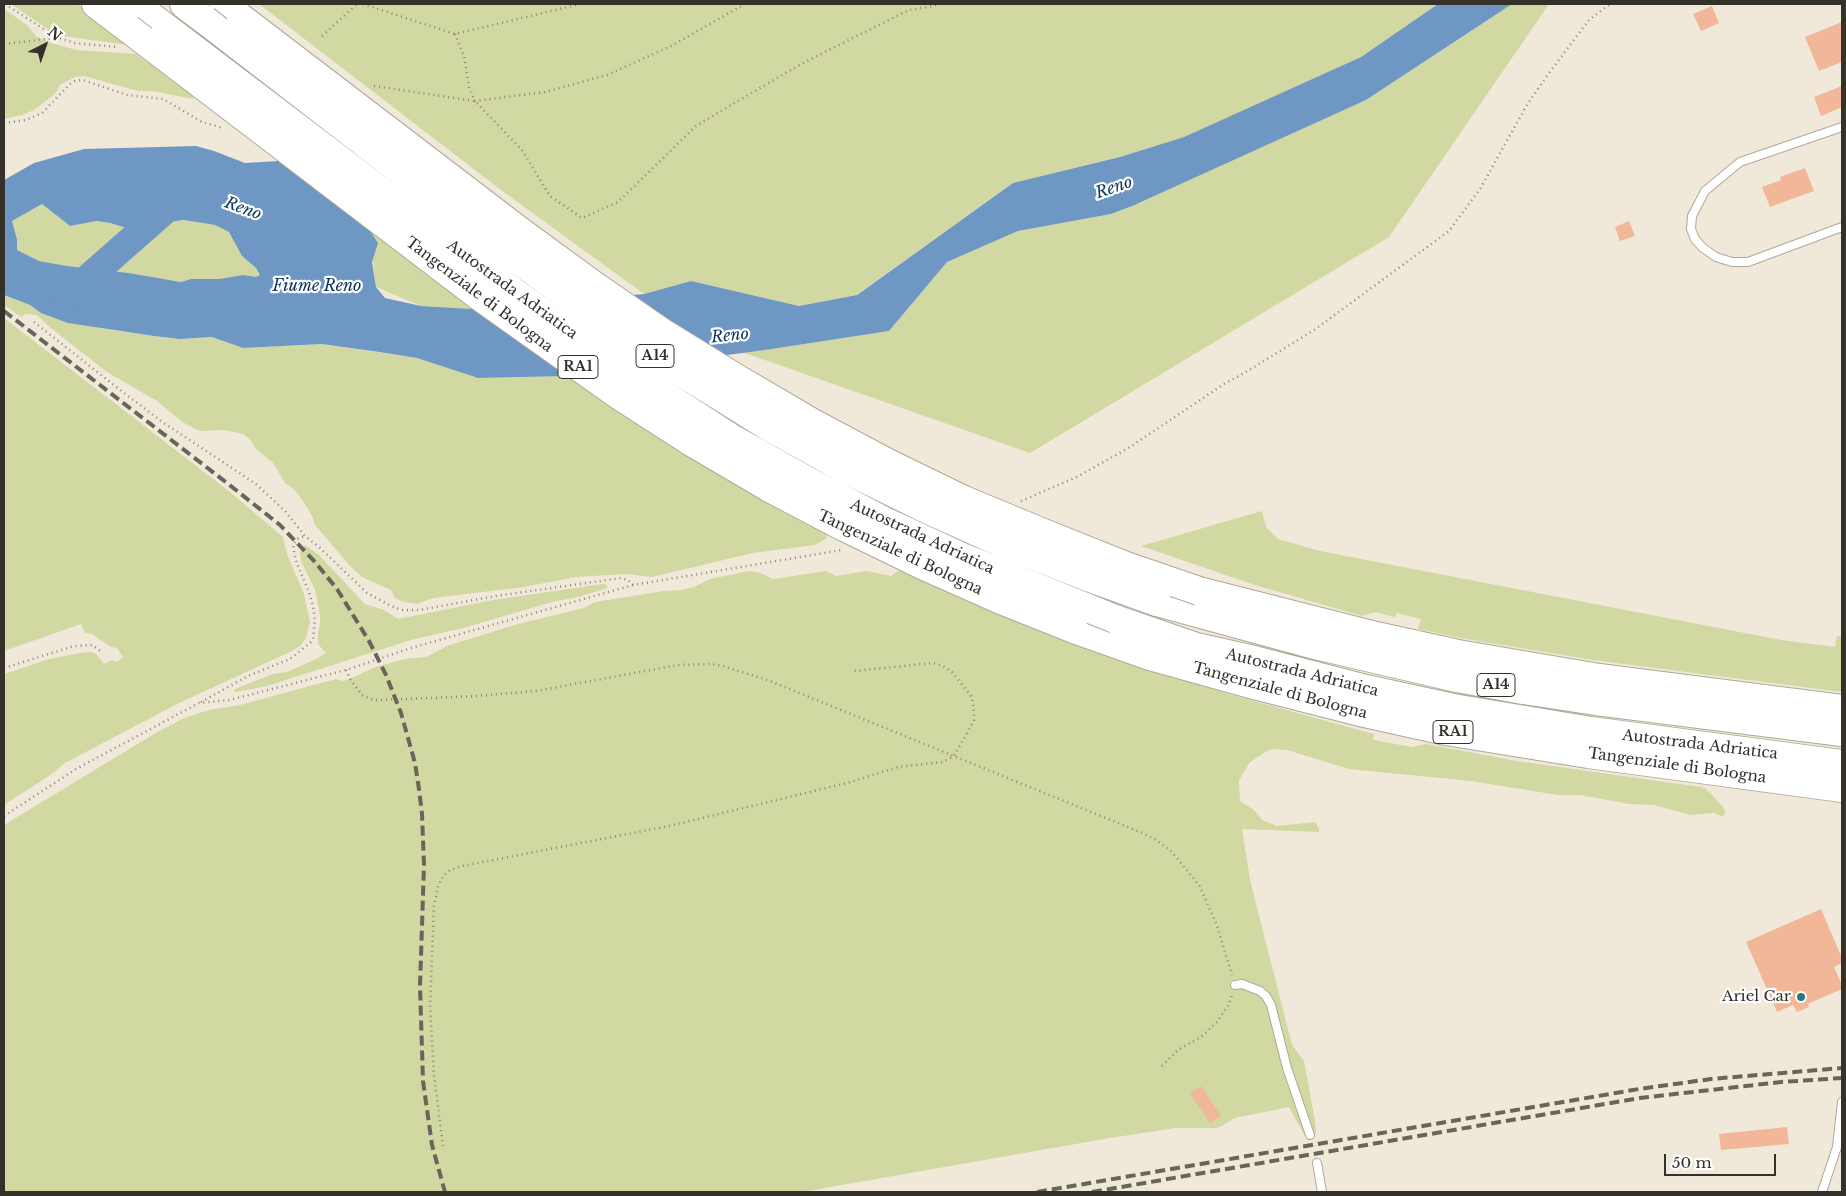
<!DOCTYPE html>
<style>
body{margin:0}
#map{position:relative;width:1846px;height:1196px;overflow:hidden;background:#f0e9d9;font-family:"Libre Baskerville",serif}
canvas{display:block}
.frame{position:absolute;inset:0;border:5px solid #33312a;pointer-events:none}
.north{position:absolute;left:20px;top:20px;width:50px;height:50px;-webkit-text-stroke:4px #fff;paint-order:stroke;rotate:41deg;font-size:14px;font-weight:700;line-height:20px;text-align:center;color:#33312a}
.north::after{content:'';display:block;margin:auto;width:18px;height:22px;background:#33312a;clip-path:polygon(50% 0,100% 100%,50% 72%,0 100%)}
.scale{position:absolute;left:1664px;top:1154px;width:112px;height:22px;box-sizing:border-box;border:2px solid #33312a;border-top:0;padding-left:6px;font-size:15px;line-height:18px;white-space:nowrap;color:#33312a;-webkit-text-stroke:4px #fff;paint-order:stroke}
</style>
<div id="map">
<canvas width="1846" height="1196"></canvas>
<div class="frame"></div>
<div class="north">N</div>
<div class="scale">50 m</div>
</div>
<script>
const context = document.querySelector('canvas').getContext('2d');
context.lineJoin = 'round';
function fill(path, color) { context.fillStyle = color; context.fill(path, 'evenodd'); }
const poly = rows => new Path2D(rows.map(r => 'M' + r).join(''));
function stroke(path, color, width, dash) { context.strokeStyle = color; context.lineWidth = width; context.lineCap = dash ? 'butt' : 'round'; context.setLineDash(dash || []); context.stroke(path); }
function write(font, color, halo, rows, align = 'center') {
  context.font = font + ' "Libre Baskerville",serif'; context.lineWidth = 4.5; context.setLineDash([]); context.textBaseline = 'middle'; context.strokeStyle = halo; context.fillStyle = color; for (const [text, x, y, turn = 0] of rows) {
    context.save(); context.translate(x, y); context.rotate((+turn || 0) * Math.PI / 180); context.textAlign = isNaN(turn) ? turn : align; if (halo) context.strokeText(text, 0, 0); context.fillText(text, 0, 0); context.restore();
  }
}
fill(poly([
 [11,4,77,4,128,45,62,36,49,30],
 [259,4,1438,4,1361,57,1184,137,1120,157,1013,183,856,295,799,306,691,281,644,294,501,190],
 [1512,4,1549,4,1389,237,1030,453,742,352,765,350,889,331,947,262,1018,231,1111,214,1366,100],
 [4,9,27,25,36,36,48,42,76,50,136,54,191,94,194,99,152,91,138,91,84,76,75,77,60,85,55,94,34,110,22,115,4,119],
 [42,204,70,226,97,221,110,223,133,230,143,229,160,223,184,220,215,225,230,232,242,256,256,268,260,275,256,277,243,275,219,279,191,279,181,282,129,273,67,266,39,261,17,250,17,239,12,221],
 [369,229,472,309,421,306,376,287],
 [4,295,30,305,41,313,105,329,154,336,180,339,212,337,243,348,322,344,417,358,478,378,567,376,614,408,827,532,826,539,815,545,753,553,652,577,626,574,576,577,524,587,433,598,417,604,404,602,395,598,391,590,362,577,350,566,315,525,313,518,307,507,295,490,285,483,273,463,255,448,250,439,243,434,224,430,201,431,195,429,181,421,157,401,107,372,52,329,37,315,26,314,21,317,4,305],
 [4,318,230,492,283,537,287,554,304,594,310,622,306,638,301,645,292,651,179,703,65,763,52,774,4,805,4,674,49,659,80,653,91,652,96,654,104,664,112,660,117,662,123,657,117,648,111,647,92,634,85,633,81,624,4,651],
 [1262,511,1266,527,1278,539,1320,551,1781,640,1835,647,1837,636,1842,637,1842,692,1593,660,1466,639,1418,629,1421,619,1397,613,1395,617,1375,612,1362,616,1255,585,1141,546],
 [305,545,319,555,365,604,384,610,398,619,493,600,602,584,607,585,607,588,578,597,552,602,467,627,411,640,267,686,236,692,233,691,237,688,273,674,287,672,316,659,326,653,318,644,318,634,320,623,320,615,315,590,301,561,300,552],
 [901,569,1088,649,1225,693,1374,734,1373,740,1412,747,1426,744,1517,761,1701,787,1705,788,1712,795,1724,808,1725,813,1723,817,1714,813,1690,815,1654,805,1629,804,1580,795,1558,795,1471,781,1349,769,1287,750,1274,749,1267,751,1250,762,1239,780,1240,801,1254,810,1262,820,1277,826,1315,822,1319,828,1319,832,1242,829,1250,880,1292,1045,1304,1061,1315,1121,1316,1134,1305,1136,1289,1107,1235,1118,1218,1128,1176,1128,1110,1138,802,1192,4,1192,4,825,154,734,184,718,209,710,240,705,336,679,342,681,350,679,375,667,405,659,426,657,447,646,466,640,518,624,584,608,595,602,664,591,682,590,694,587,710,579,749,571,761,573,773,579,826,571,836,576,866,571,891,576]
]), '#d1d8a1');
fill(poly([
 [1438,4,1512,4,1366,100,1132,206,1111,214,1018,231,947,262,889,331,765,350,567,376,478,378,417,358,379,352,322,344,243,348,212,337,180,339,154,336,68,323,41,313,30,305,4,295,4,180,34,163,84,149,196,146,214,151,245,163,279,161,369,229,378,243,372,262,376,287,385,298,421,306,472,309,644,294,691,281,799,306,857,295,1013,183,1120,157,1184,137,1361,57],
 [42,204,70,226,97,221,110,223,133,230,143,229,160,223,184,220,215,225,229,232,242,256,256,268,260,275,256,277,243,275,219,279,191,279,181,282,129,273,67,266,39,261,17,250,17,239,12,221]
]), '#6f97c4');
stroke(poly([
 [4,273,71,293,171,205]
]), '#6f97c4', 28);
fill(poly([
 [1712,6,1719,23,1701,31,1693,14],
 [1842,22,1842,62,1819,71,1805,37],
 [1842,86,1842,107,1821,116,1814,97],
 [1805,168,1814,191,1770,207,1762,187,1781,180,1780,177],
 [1629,221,1635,236,1620,241,1615,227],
 [1821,909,1842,958,1842,963,1834,967,1842,985,1842,989,1808,1004,1809,1007,1797,1012,1793,1005,1777,1012,1746,942],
 [1201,1086,1221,1116,1210,1123,1190,1093],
 [1787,1127,1789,1144,1721,1150,1719,1134]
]), '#f2b798');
const service = poly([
 [1842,127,1740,162,1705,191,1692,216,1691,229,1695,239,1703,248,1716,257,1732,262,1748,262,1842,227],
 [1235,985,1242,984,1260,991,1266,996,1271,1005,1287,1068,1310,1135],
 [1317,1163,1322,1192],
 [1822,1192,1837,1147,1842,1102]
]);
const motorway = poly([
 [96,4,129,29],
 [135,4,166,28],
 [184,4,205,20],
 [224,4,241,18],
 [1199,591,1376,636,1458,654,1599,678,1842,709],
 [1157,602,1311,644,1457,678,1523,690,1596,701,1842,732],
 [1115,619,1196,647,1254,660,1366,689,1453,708,1591,731,1842,764],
 [1074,629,1150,656,1254,685,1360,712,1446,731,1588,754,1842,788]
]);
stroke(service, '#afa899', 10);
stroke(motorway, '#afa899', 30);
stroke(poly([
 [5,4,56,37,75,43,117,47],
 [363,4,455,34,580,4],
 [455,34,464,56,469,87,475,101,545,92,607,75,671,46,745,4],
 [322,36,357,4],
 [4,44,55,38],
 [374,86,475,101,522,150,550,196,582,218,618,202,696,126,736,102,803,63,909,10,933,6,938,4],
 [4,123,26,120,42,113,70,84,75,81,83,80,127,95,163,99,202,122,223,128],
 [34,322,124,393,164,423,256,484,285,511,305,536,319,547,367,593,391,606,401,610,419,610,496,596,621,578,628,580,633,585],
 [1021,501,1077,477,1130,447,1224,384,1246,372,1314,330,1449,231,1480,189,1528,103,1547,76,1589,20,1610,4],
 [4,668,74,646,92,645,102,652],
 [346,670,350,679,362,695,373,700,381,700,476,696,536,691,678,665,710,664,723,666,770,681,1140,832,1155,839,1172,852,1199,885,1216,923,1232,975],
 [201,702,248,676,290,659,311,642,313,638,315,620,313,606,309,592,296,561,293,545,297,539,305,536],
 [4,816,76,769,199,703,229,700,346,670,411,648,633,585,842,550],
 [1162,1066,1178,1050,1201,1037,1217,1022,1229,1004,1232,995],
 [443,1146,434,1075,430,1006,434,906,438,886,443,876,450,870,462,866,669,826,851,782,898,767,943,762,954,756,974,721,974,713,972,697,952,672,943,666,933,663,854,671]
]), '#8b867b', 2.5, [1, 4]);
stroke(service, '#fff', 8);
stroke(motorway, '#fff', 28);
stroke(poly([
 [4,311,227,483,280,525,315,562,337,589,369,641,386,675,401,713,415,763,419,789,422,814,424,865,420,986,423,1081,432,1145,445,1192],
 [1037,1192,1639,1089,1711,1079,1842,1068],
 [1092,1192,1640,1098,1781,1082,1842,1078]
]), '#68655b', 4, [10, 5]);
const motorwayBridge = poly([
 [241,18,521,232,592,284,663,333,736,378,811,422,888,463,964,500,1046,534,1126,566,1199,591],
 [205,20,485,236,555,287,625,337,771,428,847,470,924,508,1004,544,1085,576,1157,602],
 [166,28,515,293,585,343,731,438,806,480,884,521,962,557,1115,619],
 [129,29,479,296,620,396,693,443,768,487,844,527,922,565,1001,600,1074,629]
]);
stroke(motorwayBridge, '#afa899', 30, []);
stroke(motorwayBridge, '#fff', 28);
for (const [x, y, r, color] of [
 [1801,997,5,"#2d767d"]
]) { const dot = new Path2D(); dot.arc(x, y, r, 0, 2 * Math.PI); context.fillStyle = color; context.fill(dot); stroke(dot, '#fff', 2); }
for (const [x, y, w] of [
 [655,356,38],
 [578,367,40],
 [1496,685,38],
 [1453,732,40]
]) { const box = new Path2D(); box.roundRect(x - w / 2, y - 11.5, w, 23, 4); context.fillStyle = '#fff'; context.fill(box); stroke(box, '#33312a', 1); }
write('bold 14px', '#33312a', null, [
 ["A14",655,356],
 ["RA1",578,367],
 ["A14",1496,685],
 ["RA1",1453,732]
]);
write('15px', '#33312a', '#fff', [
 ["Autostrada Adriatica",512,290,36],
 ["Tangenziale di Bologna",479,295,37],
 ["Autostrada Adriatica",922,537,25],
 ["Tangenziale di Bologna",900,553,25],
 ["Autostrada Adriatica",1302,673,14],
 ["Tangenziale di Bologna",1280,691,15],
 ["Autostrada Adriatica",1700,745,7],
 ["Tangenziale di Bologna",1677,766,8]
]);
write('15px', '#33312a', '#fff', [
 ["Ariel Car",1791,997]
], 'right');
write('italic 16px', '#073660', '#fff', [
 ["Reno",1114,188,-19],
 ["Reno",243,209,20],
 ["Fiume Reno",317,286],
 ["Reno",730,336,-6]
]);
</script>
